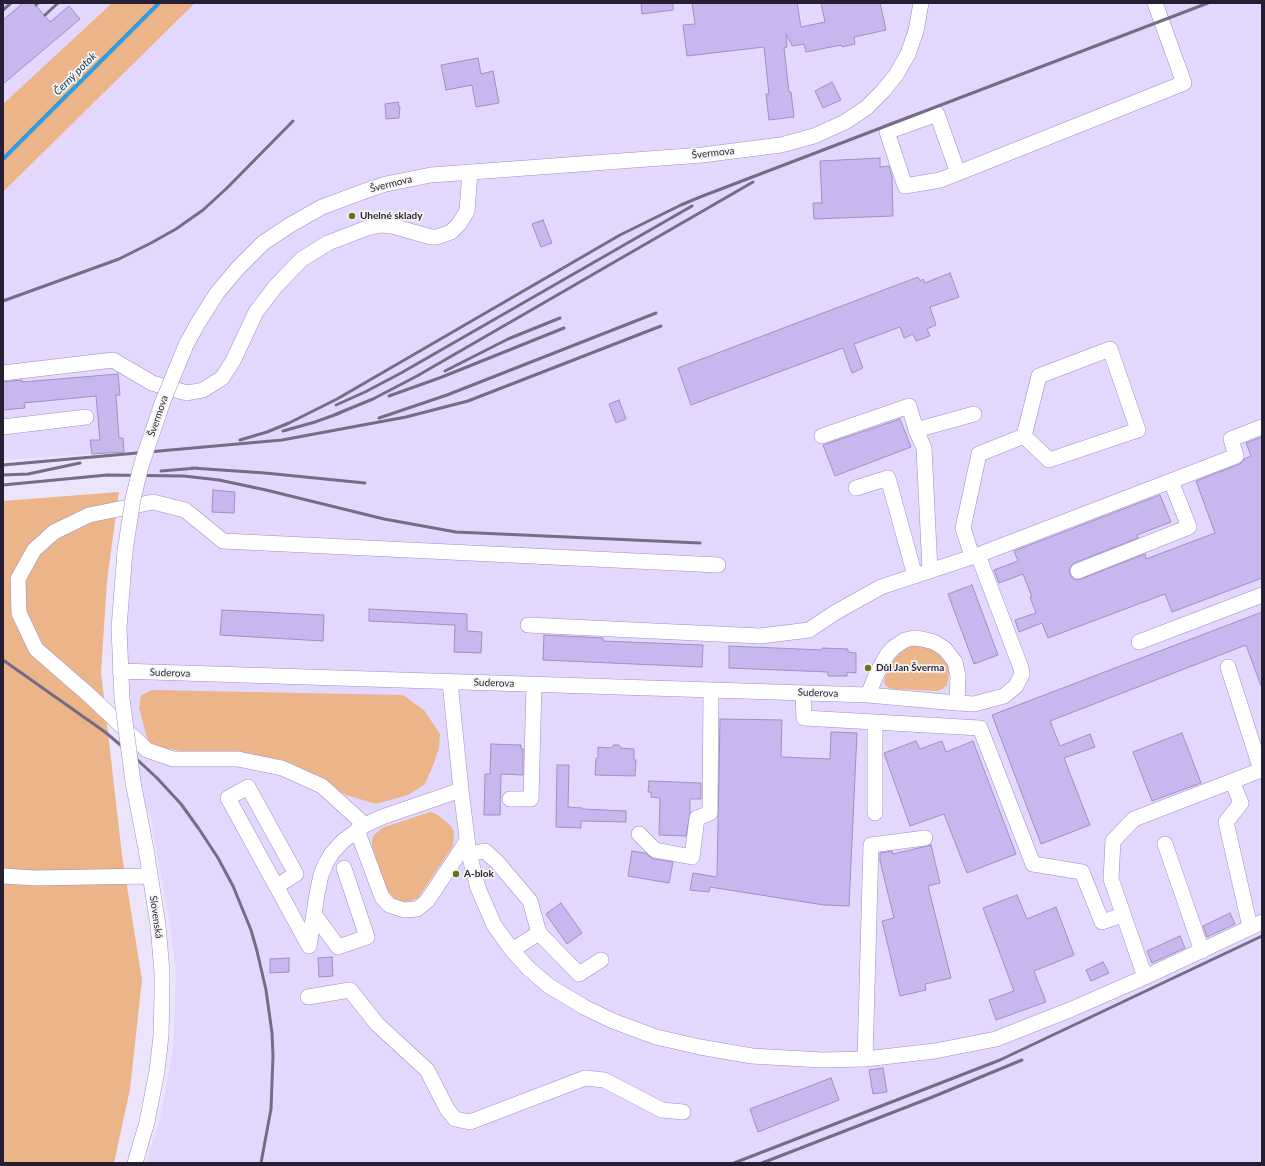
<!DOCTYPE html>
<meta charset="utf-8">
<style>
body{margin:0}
#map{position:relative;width:1265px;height:1166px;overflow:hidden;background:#ebe4fb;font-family:Lato,sans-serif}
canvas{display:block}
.frame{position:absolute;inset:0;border:4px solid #261f34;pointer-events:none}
</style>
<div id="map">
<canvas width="1265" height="1166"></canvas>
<div class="frame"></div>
</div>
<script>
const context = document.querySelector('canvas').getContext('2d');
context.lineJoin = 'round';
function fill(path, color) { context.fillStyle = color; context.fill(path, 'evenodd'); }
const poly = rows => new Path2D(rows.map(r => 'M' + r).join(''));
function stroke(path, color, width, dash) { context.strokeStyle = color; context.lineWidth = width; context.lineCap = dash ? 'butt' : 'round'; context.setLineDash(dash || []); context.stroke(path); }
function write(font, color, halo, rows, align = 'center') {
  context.font = font + ' Lato,sans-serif'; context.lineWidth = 3.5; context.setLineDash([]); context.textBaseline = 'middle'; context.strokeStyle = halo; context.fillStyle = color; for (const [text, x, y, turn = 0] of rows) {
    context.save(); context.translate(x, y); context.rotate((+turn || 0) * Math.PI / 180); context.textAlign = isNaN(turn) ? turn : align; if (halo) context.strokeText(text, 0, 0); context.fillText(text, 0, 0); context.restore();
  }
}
fill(poly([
 [3,3,112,3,3,104],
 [195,3,1262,3,1262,1163,146,1163,160,1118,173,1049,176,972,170,924,150,815,133,782,119,628,146,450,3,460,3,192]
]), '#e3d7fe');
fill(poly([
 [112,3,195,3,3,192,3,104],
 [119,492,107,581,101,672,122,855,142,980,130,1089,114,1163,4,1163,3,1162,3,501],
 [914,646,926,646,939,653,948,665,949,669,948,681,947,685,942,689,937,691,895,689,889,688,886,686,884,682,885,677,894,659,905,648],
 [152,690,403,695,424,710,440,734,439,748,434,763,425,784,408,795,376,804,346,795,317,777,149,745,139,708,141,695],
 [430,812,438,815,451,826,454,832,453,846,418,898,410,901,402,902,395,899,387,890,372,846,372,841,373,836,382,828]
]), '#ecb589');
stroke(poly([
 [3,159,159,3]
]), '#2f9ddd', 4);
const building = poly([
 [23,3,34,3,50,22,69,6,80,19,3,84,3,20,23,3],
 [641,3,673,3,673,10,642,14,641,3],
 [692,3,797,3,801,27,825,22,821,3,880,3,886,30,854,37,855,44,842,47,841,45,806,52,804,44,792,46,786,34,787,47,784,48,789,92,791,92,794,117,769,120,766,94,769,94,764,47,687,56,683,25,695,24,692,3],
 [478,58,481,74,493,71,499,103,476,107,472,85,446,90,441,65,478,58],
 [832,82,841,100,823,108,815,91,832,82],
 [398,102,399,107,400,107,399,118,386,119,385,104,398,102],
 [880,158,880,167,889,166,892,177,893,216,814,219,813,203,822,203,820,161,880,158],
 [543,220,552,243,541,247,532,224,543,220],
 [950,273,959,297,930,307,936,325,927,329,930,336,916,341,913,334,904,338,900,327,854,344,863,368,852,373,843,348,691,405,678,368,918,277,920,281,923,279,925,283,950,273],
 [118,374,120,395,116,395,119,438,123,438,124,452,92,454,90,440,100,440,96,396,24,403,25,408,3,410,3,382,22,380,22,382,118,374],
 [619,400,626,419,616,423,609,404,619,400],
 [900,419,911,447,835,476,823,445,900,419],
 [1262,437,1262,578,1172,612,1165,594,1048,638,1042,623,1019,632,1015,620,1036,613,1030,597,1032,597,1023,574,999,583,994,570,1018,561,1014,551,1160,495,1171,522,1137,535,1138,538,1074,563,1071,566,1069,569,1070,574,1072,578,1076,580,1081,579,1145,554,1146,559,1215,533,1196,481,1240,464,1244,459,1251,456,1246,443,1262,437],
 [213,490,235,492,234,513,212,512,213,490],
 [972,585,998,655,974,664,948,594,972,585],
 [369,609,467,614,467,631,482,632,481,653,454,652,455,625,369,621,369,609],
 [222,610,324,615,323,641,220,635,222,610],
 [1262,612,1262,686,1261,686,1246,645,1050,721,1060,746,1090,734,1095,747,1064,758,1090,825,1041,844,992,715,1262,612],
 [544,635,603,638,603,641,703,645,702,667,543,660,544,635],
 [729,646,822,650,822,648,848,649,848,652,856,653,856,673,847,672,847,676,828,676,828,672,729,668,729,646],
 [720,719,782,720,781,757,830,759,831,732,857,733,849,906,824,905,710,887,709,892,690,890,693,873,717,877,720,719],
 [1182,733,1201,783,1152,801,1133,752,1182,733],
 [916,741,920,749,942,741,946,752,973,741,1016,854,967,873,944,814,910,826,884,753,916,741],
 [491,744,521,745,521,749,523,749,523,775,501,774,500,815,484,815,485,774,490,774,491,744],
 [614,745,619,745,621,748,634,749,634,760,636,760,635,776,595,775,596,758,598,758,598,747,611,748,614,745],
 [557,765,569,765,568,807,582,808,582,809,626,811,626,822,581,821,581,828,556,827,557,765],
 [649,781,701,783,701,799,690,799,690,813,686,836,659,835,660,798,651,797,651,792,648,792,649,781],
 [931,845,940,883,928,886,951,978,925,984,926,990,900,996,882,921,894,918,880,861,880,853,892,851,893,854,931,845],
 [632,851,645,853,653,859,673,862,669,883,628,876,632,851],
 [1017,895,1027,919,1056,907,1074,955,1034,971,1046,1002,996,1020,989,1000,1014,991,983,908,1017,895],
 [561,903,582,933,567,944,546,914,561,903],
 [1230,913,1235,924,1207,937,1203,926,1230,913],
 [1180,936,1185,948,1152,963,1147,951,1180,936],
 [332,957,333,976,319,977,318,958,332,957],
 [289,958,289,972,270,973,270,959,289,958],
 [1103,962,1109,973,1091,981,1086,970,1103,962],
 [883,1068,887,1092,873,1094,869,1070,883,1068],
 [831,1078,839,1100,758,1132,750,1109,831,1078]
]);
fill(building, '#c8b6ee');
stroke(building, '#a18fc5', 1);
const minor = poly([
 [958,173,937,114,887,132,905,186,940,180,958,173,1184,83,1155,3],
 [186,345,198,323,217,293,238,268,263,243,290,225,322,207,365,191,386,184,431,175,702,155,781,145,814,136,845,122,866,108,883,91,896,75,908,54,916,31,921,3],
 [3,373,113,360,152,383,187,393,203,390,222,378,233,361,256,312,275,287,302,259,328,243,367,228,380,225,392,226,431,237,437,237,451,232,459,224,467,211,470,172],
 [3,427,86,417],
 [916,430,974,414],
 [822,436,909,406,916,430,924,448,930,571],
 [856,488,888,478,915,576],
 [972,556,963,528,979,454,1024,436,1039,376,1110,349,1138,430,1049,460,1024,436],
 [1078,571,1189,527,1171,481],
 [528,625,760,636,809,630,836,612,881,587,978,555],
 [1139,642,1262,595],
 [120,671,868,695,957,703,958,676,955,662,945,649,934,642,922,639,914,638,905,640,893,648,887,655,877,673,868,695],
 [450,682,461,790,469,854,478,888,494,925,512,950,528,968,549,986,584,1007,613,1021,656,1037,700,1047,752,1056,822,1060,865,1059,935,1051,996,1039,1072,1009,1145,977,1262,922],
 [803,693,804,718,980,728,1033,864,1082,872,1102,922,1123,915],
 [122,698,119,628,125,551],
 [957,703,974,704,1004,696,1016,686,1022,674,1021,668,978,555,1236,456,1231,439,1262,427],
 [1232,781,1241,803,1226,822,1250,927],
 [133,782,146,849,158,925,162,972,162,995,161,1036,157,1071,147,1122,135,1163],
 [510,799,531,799,534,685],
 [875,813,875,722],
 [365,825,322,786,282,768,238,759,173,759,147,750,90,696,36,649,19,613,18,579,34,550,54,532,89,515,153,502,185,510,223,541,718,565],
 [357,830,382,897,389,905,404,910,417,909,427,901,467,841],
 [639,834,655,850,692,857,697,818,710,813,711,690],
 [1165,844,1202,951],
 [469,854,485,851,498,863,530,901,539,933,579,974,601,960],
 [3,876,36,878,150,876],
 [277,886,296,874,248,787,228,798,309,946],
 [314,914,338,947,367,937,344,868],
 [309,946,317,894,321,875,326,863,332,853,343,841,365,825,382,817,461,790],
 [512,950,539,933],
 [1145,977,1111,879,1113,841,1134,819,1261,770,1228,667],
 [308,997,350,990,377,1024,427,1070,447,1109,455,1119,470,1122,585,1078,604,1080,662,1110,683,1112],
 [865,1059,871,845,925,838]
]);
stroke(minor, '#9f8ec4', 16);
stroke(minor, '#fff', 15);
stroke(poly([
 [36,5,38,3],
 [3,10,11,3],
 [45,15,58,3],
 [3,301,119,259,151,243,176,229,203,210,227,188,293,121],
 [445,371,508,339,560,318],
 [389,396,442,377,564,328],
 [336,405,365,392,401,373,692,206],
 [334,415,373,399,417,376,753,182],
 [379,418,447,395,656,313],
 [285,425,337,399,620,235,681,205,700,197,1208,3],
 [283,431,315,422,340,413],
 [240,440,267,432,289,423],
 [3,465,282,440,406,417,468,401,661,326],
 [192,468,265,473,365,483],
 [161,471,197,468],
 [3,475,28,474,80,463],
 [3,485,107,475,184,476,219,480,266,490,384,519,456,532,700,543],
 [3,660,105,732,130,753,157,778,181,804,199,829,218,858,233,886,251,930,257,951,266,990,272,1033,273,1056,271,1109,261,1163],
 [734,1163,1000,1060,1262,936],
 [762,1163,930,1098,1022,1060]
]), '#746d83', 3);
const minorBridge = poly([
 [125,551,133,499,141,466,163,401,186,345],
 [122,698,133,782]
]);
stroke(minorBridge, '#9f8ec4', 16, []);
stroke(minorBridge, '#fff', 15);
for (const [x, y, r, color] of [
 [352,216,4,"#63721f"],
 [868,668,4,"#63721f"],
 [456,874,4,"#63721f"]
]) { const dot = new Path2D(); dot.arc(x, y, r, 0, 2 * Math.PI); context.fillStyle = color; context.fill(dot); stroke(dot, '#f5f5f5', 1.5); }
write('10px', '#261f34', '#f5f5f5', [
 ["Švermova",713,153,-6],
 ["Švermova",391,184,-14],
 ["Švermova",158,416,-71],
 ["Suderova",170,673,2],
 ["Suderova",494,683,2],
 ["Suderova",818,693,2],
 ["Slovenská",156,917,82]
]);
write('bold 10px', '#261f34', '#f5f5f5', [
 ["Uhelné sklady",360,216],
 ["Důl Jan Šverma",876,668],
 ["A-blok",464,874]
], 'left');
write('italic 11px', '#083650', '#f5f5f5', [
 ["Černý potok",75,74,-45]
]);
</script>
